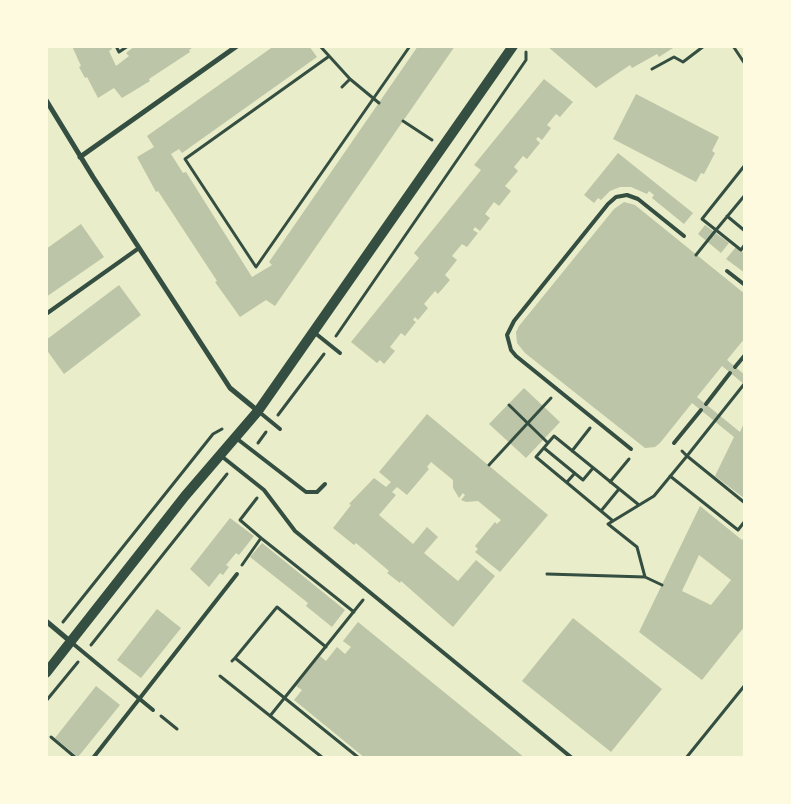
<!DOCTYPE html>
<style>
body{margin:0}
#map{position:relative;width:791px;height:804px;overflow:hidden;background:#e9edc9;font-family:"DejaVu Sans",sans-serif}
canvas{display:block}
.frame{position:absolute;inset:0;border:48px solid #fefae0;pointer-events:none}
</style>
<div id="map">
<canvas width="791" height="804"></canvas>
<div class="frame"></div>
</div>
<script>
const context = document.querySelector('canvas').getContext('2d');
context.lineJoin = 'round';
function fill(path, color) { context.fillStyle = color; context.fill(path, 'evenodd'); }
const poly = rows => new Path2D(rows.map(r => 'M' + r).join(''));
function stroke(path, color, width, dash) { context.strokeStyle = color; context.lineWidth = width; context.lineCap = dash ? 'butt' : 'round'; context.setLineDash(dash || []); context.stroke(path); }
fill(poly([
 [72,46,111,46,112,49,109,51,116,66,129,56,126,53,135,46,195,46,189,50,190,52,149,79,150,81,122,98,114,88,98,98,87,77,85,78,79,67,81,66],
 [274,46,309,46,317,57,182,153,179,149,171,154,183,173,186,172,252,277,272,265,269,262,418,46,455,46,275,306,266,300,240,317,215,282,217,281,158,191,156,192,137,157,154,147,147,136],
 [547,46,672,46,673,48,659,57,657,54,632,68,630,65,596,88],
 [544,79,573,102,560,117,556,114,547,125,551,128,542,140,538,137,536,139,540,143,527,159,523,156,514,167,518,171,505,186,511,191,499,206,494,202,485,214,490,218,480,231,475,227,473,230,478,233,467,247,462,244,452,256,457,260,445,275,450,280,438,294,435,291,424,304,428,308,418,320,415,317,413,320,416,322,405,336,401,333,390,347,395,351,384,364,380,360,377,363,351,342,419,258,414,253,481,170,474,165],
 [636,94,719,137,712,151,715,153,704,174,701,173,696,182,613,139],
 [618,153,693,213,684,224,652,198,654,195,649,191,647,194,631,187,620,187,610,191,601,200,598,198,594,203,584,195],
 [624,202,635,205,745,294,745,338,727,360,745,375,745,385,722,366,697,397,740,432,745,421,745,499,715,476,734,437,692,403,660,443,655,447,645,448,525,353,517,343,516,332,519,326,614,209],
 [81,224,104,257,46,297,46,249],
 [705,225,729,243,721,253,698,234],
 [736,247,745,254,745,273,726,259],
 [119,285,141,315,64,374,46,349,46,340],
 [524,388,560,422,526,458,489,424],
 [427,414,548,515,500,572,475,552,478,549,475,546,495,522,497,524,501,520,478,501,466,502,461,500,465,495,463,493,459,498,453,488,453,480,431,462,427,467,429,469,407,495,397,487,392,492,396,495,379,515,413,544,427,527,438,537,424,553,458,581,476,560,495,576,453,627,401,581,400,583,387,573,389,571,356,543,354,545,333,528,351,505,349,504,374,478,386,487,391,482,379,472],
 [700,506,742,540,745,536,745,626,702,680,639,632],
 [699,555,731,580,711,605,682,591],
 [230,518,254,536,239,555,236,553,226,565,229,567,223,575,220,573,209,587,190,569],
 [262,543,345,610,332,627,306,606,308,603,250,557],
 [157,609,181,628,141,678,117,660],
 [573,618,662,689,611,752,522,681],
 [358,622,525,758,365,758,294,700,302,690,296,686,320,656,326,661,337,647,345,654,351,647,343,641],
 [96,686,120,705,78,757,55,738]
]), '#bcc5a7');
stroke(poly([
 [116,46,119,52,128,46],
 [320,46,350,79,379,103],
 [733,46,745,64],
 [328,57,185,159,256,267,410,46],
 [652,69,674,57,683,62,704,46],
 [342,87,350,79],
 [403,121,432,140],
 [745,195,716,230,741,250,745,244],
 [727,216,745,231],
 [696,255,716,230,702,219,745,165],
 [336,336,526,60,526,52],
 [509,405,548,443],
 [278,415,324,354],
 [258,443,266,432],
 [544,448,583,480,593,468],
 [572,451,590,428],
 [682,451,687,456,745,383],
 [489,465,551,398],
 [670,476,738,530,745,521],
 [567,482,575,473],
 [610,482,629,459],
 [601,511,619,489],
 [613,521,536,457,554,436,639,505],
 [261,538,354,612],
 [242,565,261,538,240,520,257,498],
 [547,574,645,577],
 [662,585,645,577,637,547,608,524,654,496,687,456,745,503],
 [63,622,213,434,222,429],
 [91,645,227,474],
 [235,658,277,607,326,647],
 [232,661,235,658,359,758],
 [220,676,323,758],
 [46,701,78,662],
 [161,716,177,729],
 [270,716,363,600],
 [51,737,76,758],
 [686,758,745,685]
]), '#344e41', 3);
stroke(poly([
 [727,271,745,285],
 [46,314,139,248],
 [315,333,340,353],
 [735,367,745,355],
 [706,404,730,373],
 [258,411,280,429],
 [236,438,306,492,317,492,325,484],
 [674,443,701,410],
 [631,449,516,356,511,350,507,335,514,321,608,204,616,197,627,195,638,199,684,236],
 [220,455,264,490,295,531,572,758],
 [71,642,153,710],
 [93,758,237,574]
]), '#344e41', 4);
stroke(poly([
 [46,100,93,177,230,388,258,411],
 [80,157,237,46],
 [46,621,71,642]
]), '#344e41', 5);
stroke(poly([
 [46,673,185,496,258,411,513,46]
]), '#344e41', 10);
</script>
